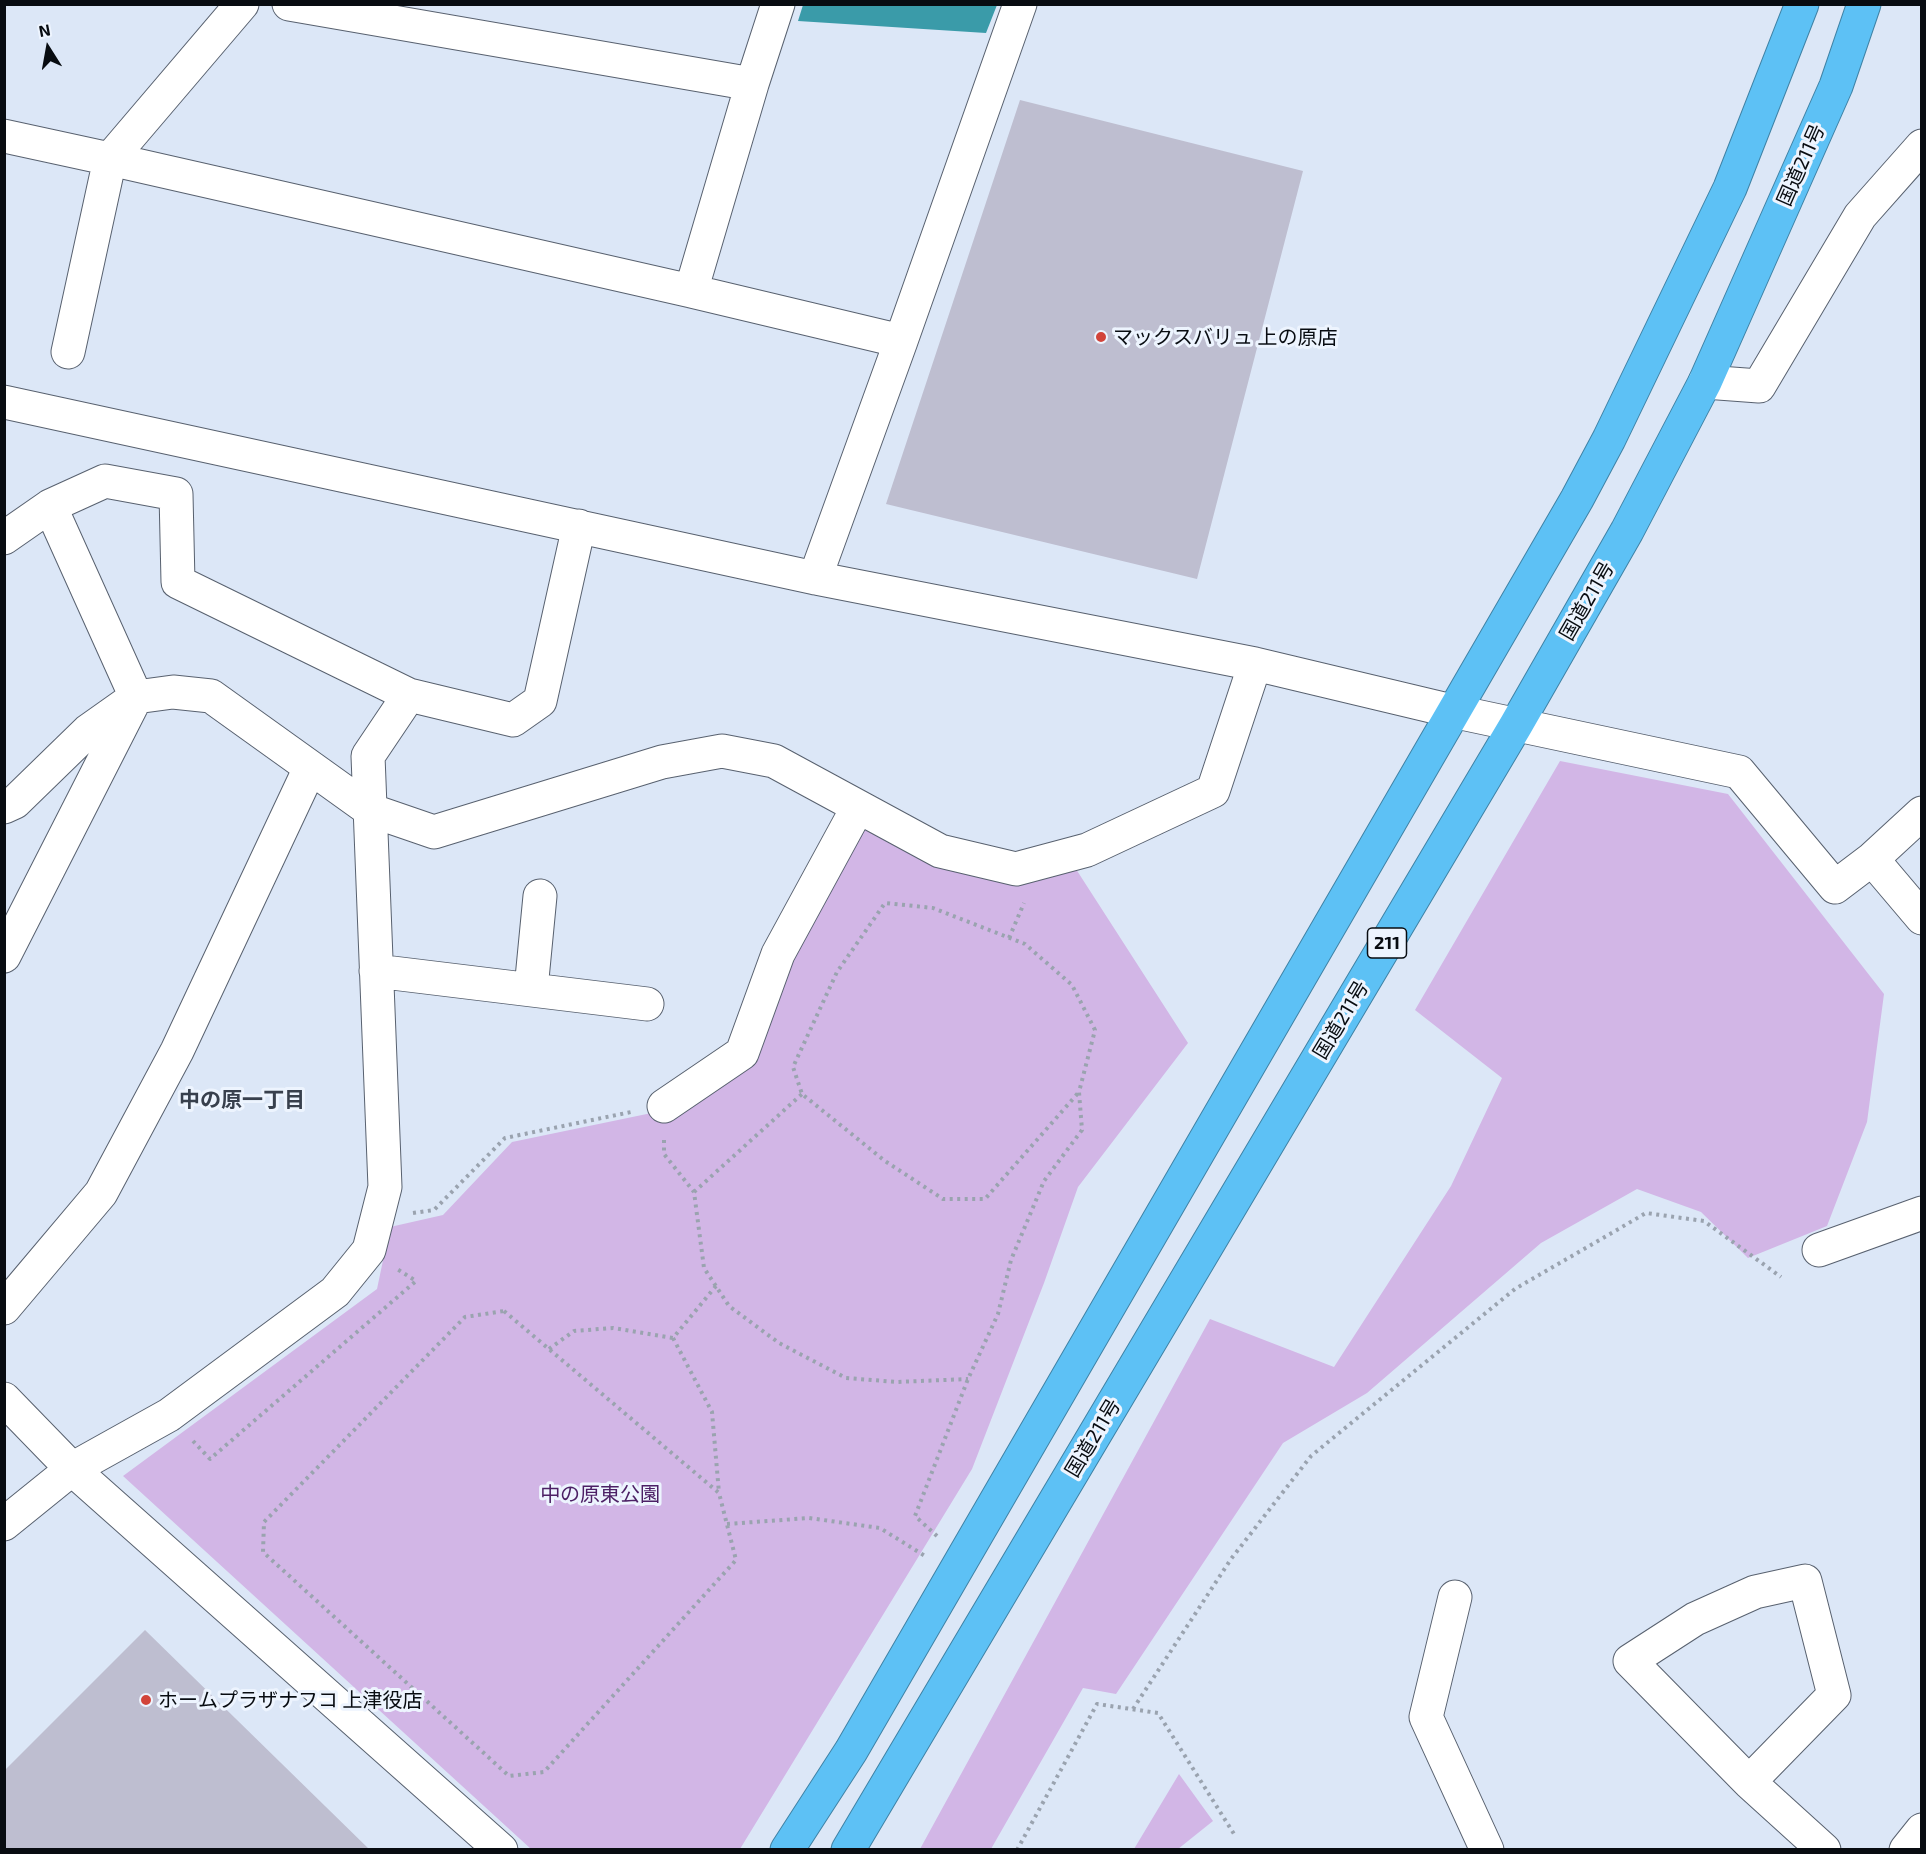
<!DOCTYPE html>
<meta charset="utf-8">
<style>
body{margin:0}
#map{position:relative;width:1926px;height:1854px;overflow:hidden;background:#dce7f7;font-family:"Exo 2",sans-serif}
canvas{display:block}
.frame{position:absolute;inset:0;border:6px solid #080c11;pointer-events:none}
.north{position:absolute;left:18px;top:18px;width:60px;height:60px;-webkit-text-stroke:4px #edf4fe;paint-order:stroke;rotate:349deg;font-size:16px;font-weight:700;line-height:24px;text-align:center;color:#080c11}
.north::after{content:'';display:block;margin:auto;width:21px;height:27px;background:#080c11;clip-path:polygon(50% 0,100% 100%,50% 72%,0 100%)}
</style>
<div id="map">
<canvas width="1926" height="1854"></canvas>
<div class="frame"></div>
<div class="north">N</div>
</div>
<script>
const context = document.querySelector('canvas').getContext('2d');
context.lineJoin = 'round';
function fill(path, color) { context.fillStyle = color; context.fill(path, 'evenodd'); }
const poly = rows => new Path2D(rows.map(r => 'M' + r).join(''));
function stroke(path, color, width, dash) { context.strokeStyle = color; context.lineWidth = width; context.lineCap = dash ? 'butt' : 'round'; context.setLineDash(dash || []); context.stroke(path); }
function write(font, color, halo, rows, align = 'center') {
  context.font = font + ' "Exo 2","Noto Sans JP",sans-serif'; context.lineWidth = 6; context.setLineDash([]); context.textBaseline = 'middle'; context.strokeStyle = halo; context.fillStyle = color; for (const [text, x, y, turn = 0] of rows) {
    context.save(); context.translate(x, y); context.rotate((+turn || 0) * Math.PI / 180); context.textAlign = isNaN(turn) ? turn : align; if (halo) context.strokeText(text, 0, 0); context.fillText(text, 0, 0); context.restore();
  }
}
fill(poly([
 [1560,761,1728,794,1884,994,1867,1122,1827,1226,1748,1258,1701,1212,1637,1189,1541,1243,1367,1393,1283,1443,1116,1694,1083,1688,991,1849,920,1849,1210,1319,1334,1367,1451,1186,1502,1078,1415,1010],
 [861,821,1074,866,1188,1043,1078,1187,1044,1283,972,1469,740,1849,531,1849,123,1476,377,1289,390,1227,443,1215,512,1142,666,1110,748,1057,784,956],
 [1179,1774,1213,1821,1178,1849,1134,1849]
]), '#d2b6e6');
fill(poly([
 [803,5,803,4,997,5,986,33,798,21]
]), '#3a9ba9');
fill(poly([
 [1020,100,1303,171,1197,579,886,504],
 [145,1630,370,1850,4,1850,4,1771]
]), '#bebed0');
const minor = poly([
 [289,4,752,84,691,291,901,341,815,578],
 [752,84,778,4],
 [4,136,110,159,242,4],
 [901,341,1020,4],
 [68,352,110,159,691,291],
 [1705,382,1759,386,1860,216,1922,146],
 [4,402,815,578,1255,664,1452,711,1739,772,1835,887,1872,859,1922,813],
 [4,538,50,506,105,481,176,494,178,582,409,695,513,720,540,701,579,526],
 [4,807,15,802,88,731,136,697,173,692,211,696,370,810,434,832,662,762,722,751,774,761,940,851,1016,869,1087,850,1213,791,1255,664],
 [1872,859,1922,918],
 [4,956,136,697,50,506],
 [376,971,647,1004],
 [531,989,540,896],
 [664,1106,742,1053,778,954,858,807],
 [1819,1250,1922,1213],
 [4,1308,101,1193,177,1051,310,768],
 [4,1399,72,1469,501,1850],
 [4,1524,72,1469,169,1415,335,1292,369,1250,385,1187,368,756,409,695],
 [1455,1597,1426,1717,1487,1850],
 [1749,1782,1834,1695,1805,1581,1755,1592,1695,1619,1630,1661,1749,1782,1824,1850],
 [1906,1850,1922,1830]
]);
const highway = poly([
 [787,1850,851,1751,1577,499,1609,439,1730,188,1802,4],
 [848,1850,1516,725,1627,531,1705,382,1836,86,1864,4]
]);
stroke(minor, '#58616f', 35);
stroke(highway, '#3f82a5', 35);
stroke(poly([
 [1009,938,1024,903],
 [664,1140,664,1154,694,1192,704,1268,729,1306,779,1343,846,1378,897,1382,968,1379],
 [694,1192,802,1094],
 [413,1213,434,1210,505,1138,631,1112],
 [716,1286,673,1338,712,1412,719,1493],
 [504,1311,719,1493,736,1560,544,1772,509,1776,263,1552,264,1522,465,1317,504,1311],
 [549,1349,574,1331,613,1328,673,1338],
 [193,1441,210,1459,416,1281,397,1269],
 [727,1524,809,1518,880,1528,925,1556],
 [937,1536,915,1516,968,1379,998,1314,1011,1260,1044,1181,1082,1130,1079,1092,1095,1030,1072,985,1025,944,933,908,885,903,837,972,793,1067,802,1094,885,1161,943,1199,985,1199,1079,1092],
 [1133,1709,1231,1559,1311,1456,1515,1289,1646,1213,1704,1221,1781,1277],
 [1017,1850,1097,1704,1158,1713,1234,1834]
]), '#9aa3af', 4, [3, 4.5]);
stroke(minor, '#fff', 33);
stroke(highway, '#5dc1f5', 33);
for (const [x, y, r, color] of [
 [1101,337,6,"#d2443a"],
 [146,1700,6,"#d2443a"]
]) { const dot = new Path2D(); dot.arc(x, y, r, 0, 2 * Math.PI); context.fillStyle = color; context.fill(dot); stroke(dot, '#edf4fe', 2); }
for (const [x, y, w] of [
 [1387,943,39]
]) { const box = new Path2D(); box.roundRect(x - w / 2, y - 15, w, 30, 4.5); context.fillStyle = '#edf4fe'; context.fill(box); stroke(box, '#080c11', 1.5); }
write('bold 18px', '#080c11', null, [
 ["211",1387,943]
]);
write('20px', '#080c11', '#edf4fe', [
 ["国道211号",1801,165,-66],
 ["国道211号",1587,601,-60],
 ["国道211号",1341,1020,-59],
 ["国道211号",1093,1438,-59]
]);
write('20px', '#080c11', '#edf4fe', [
 ["マックスバリュ 上の原店",1113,337],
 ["ホームプラザナフコ 上津役店",158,1700]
], 'left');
write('20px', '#4c2065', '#edf4fe', [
 ["中の原東公園",600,1494]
]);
write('bold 21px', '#38404d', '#edf4fe', [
 ["中の原一丁目",242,1100]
]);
</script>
